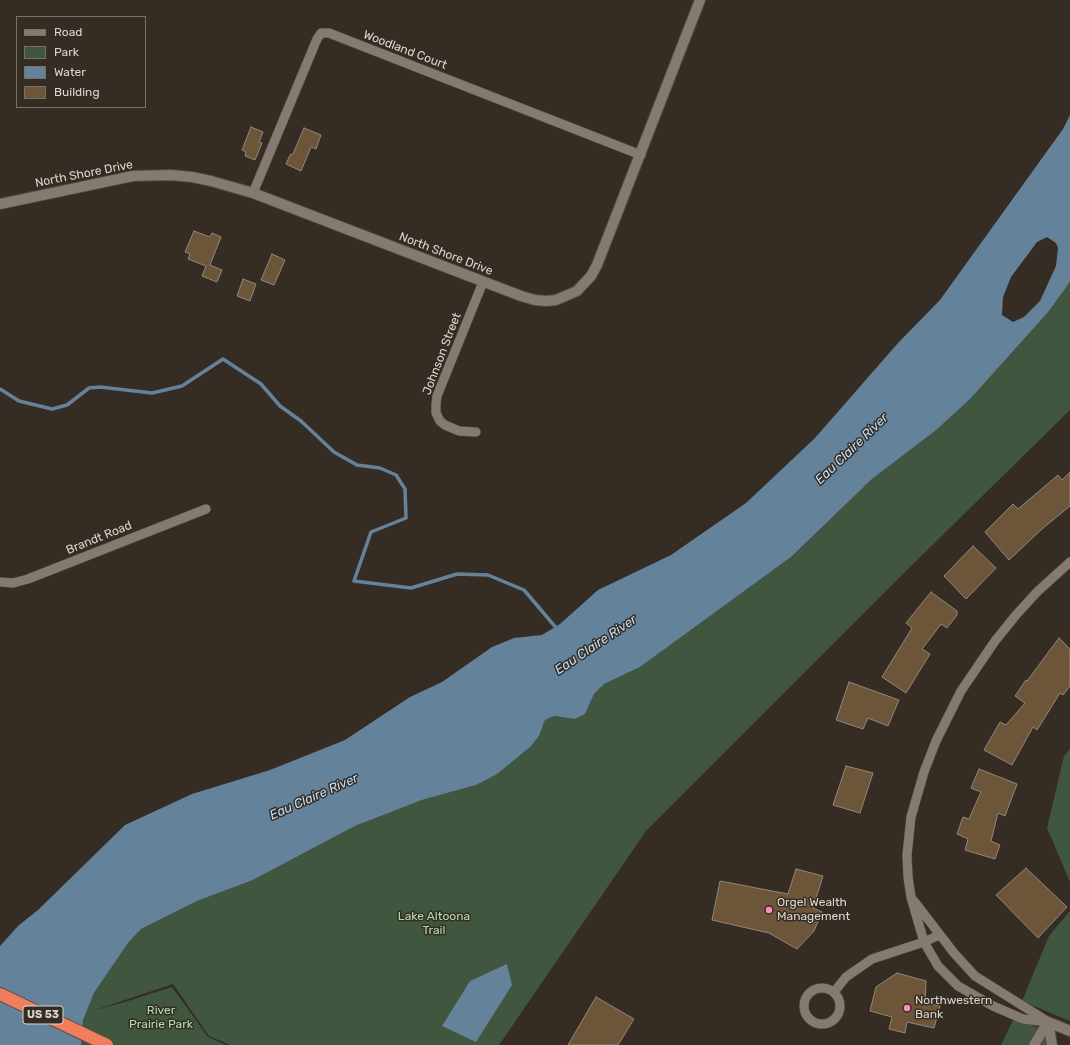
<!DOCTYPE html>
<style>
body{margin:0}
#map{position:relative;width:1070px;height:1045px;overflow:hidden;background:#352d23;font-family:Rubik,sans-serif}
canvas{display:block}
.legend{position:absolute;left:16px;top:16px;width:130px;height:92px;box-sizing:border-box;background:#352d23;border:1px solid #787168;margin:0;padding:5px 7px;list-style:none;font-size:12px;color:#dcd6d0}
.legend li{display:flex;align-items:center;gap:8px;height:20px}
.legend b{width:20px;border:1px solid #787168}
</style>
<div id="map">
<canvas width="1070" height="1045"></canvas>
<ul class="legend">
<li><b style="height:5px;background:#847a6f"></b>Road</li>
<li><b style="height:11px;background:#41563e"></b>Park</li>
<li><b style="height:11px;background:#65829b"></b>Water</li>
<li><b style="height:11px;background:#6d553a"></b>Building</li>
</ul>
</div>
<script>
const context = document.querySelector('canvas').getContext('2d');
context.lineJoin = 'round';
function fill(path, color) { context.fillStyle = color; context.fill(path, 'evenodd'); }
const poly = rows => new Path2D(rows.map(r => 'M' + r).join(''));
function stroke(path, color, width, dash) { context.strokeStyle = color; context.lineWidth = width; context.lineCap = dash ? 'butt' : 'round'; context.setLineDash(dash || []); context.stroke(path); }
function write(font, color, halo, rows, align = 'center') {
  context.font = font + ' Rubik,sans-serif'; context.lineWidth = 3; context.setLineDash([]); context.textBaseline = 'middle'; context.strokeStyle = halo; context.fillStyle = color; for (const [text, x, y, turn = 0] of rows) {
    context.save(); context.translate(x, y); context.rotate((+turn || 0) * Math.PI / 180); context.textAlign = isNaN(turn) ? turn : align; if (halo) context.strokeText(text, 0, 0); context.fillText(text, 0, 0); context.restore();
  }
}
fill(poly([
 [1070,282,1070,410,907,570,646,831,499,1045,230,1045,209,1036,173,984,89,1012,128,1001,172,987,208,1037,226,1045,72,1045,94,993,128,943,141,929,197,901,253,880,355,826,422,800,476,785,539,736,545,720,554,716,575,719,585,714,594,694,604,684,640,667,791,557,872,479,935,431,1049,311],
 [1070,749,1070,882,1047,828,1064,756],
 [1070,911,1070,1021,1022,1001,1049,936],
 [1014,1018,1056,1035,1052,1045,1001,1045]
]), '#41563e');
fill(poly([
 [1070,115,1070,282,1049,311,970,399,935,431,872,479,791,557,640,667,604,684,594,694,585,714,575,719,554,716,545,720,539,736,530,747,497,774,476,785,422,800,355,826,253,880,197,901,141,929,128,943,94,993,83,1020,81,1045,0,1045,0,946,18,926,38,910,125,825,192,794,270,770,345,740,410,697,442,682,492,647,514,638,542,635,560,624,598,590,671,555,746,503,815,438,898,343,940,300,1063,129],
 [1047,237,1056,243,1058,248,1056,266,1040,301,1024,317,1013,322,1002,315,1003,297,1011,277,1037,242],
 [507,964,512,985,476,1042,442,1026,470,981]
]), '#65829b');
stroke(poly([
 [0,389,19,401,52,409,67,405,89,388,100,387,152,393,182,386,223,359,261,384,280,406,301,421,334,452,357,465,380,468,396,475,405,489,406,518,371,532,354,581,411,588,457,574,488,575,524,590,558,630]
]), '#65829b', 3.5);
const building = poly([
 [251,127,263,132,259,142,262,143,255,160,245,156,246,152,242,150,251,127],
 [304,128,321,135,316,149,311,147,301,171,286,164,290,155,293,154,304,128],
 [194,231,210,237,212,233,221,237,210,265,222,270,217,282,202,276,206,266,188,259,190,254,185,252,194,231],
 [272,254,285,260,274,285,261,280,272,254],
 [243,279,256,284,250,301,237,296,243,279],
 [1070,472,1070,506,1042,529,1009,560,985,532,1013,504,1018,509,1058,475,1062,480,1070,472],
 [973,546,996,568,966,599,944,576,973,546],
 [931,592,957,611,957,615,947,628,941,624,922,649,930,654,906,693,882,677,912,628,906,623,931,592],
 [1059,638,1070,649,1070,686,1063,695,1060,693,1037,730,1033,727,1012,765,984,750,1000,722,1006,725,1025,703,1015,696,1026,680,1027,681,1059,638],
 [849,682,899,700,888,726,868,718,863,729,836,720,849,682],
 [846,766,873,773,860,813,833,805,846,766],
 [979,769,1017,784,1005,816,998,813,991,841,1000,845,995,859,965,850,968,839,957,834,963,817,969,819,981,792,971,788,979,769],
 [1026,868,1067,907,1038,938,996,895,1026,868],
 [796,869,823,876,813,908,822,912,814,931,797,949,769,933,712,920,720,881,788,894,796,869],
 [897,973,926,981,925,1003,940,1006,934,1028,907,1022,905,1033,889,1029,892,1017,870,1011,876,987,897,973],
 [596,997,634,1019,618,1045,568,1045,596,997]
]);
fill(building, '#6d553a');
stroke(building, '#92877c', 1);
const minor = poly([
 [253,193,317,39,321,33,329,33,641,155],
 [476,432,459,431,445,425,440,421,436,413,436,404,437,396,483,282],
 [0,582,13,583,28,579,206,509],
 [914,901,954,953,975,976,1047,1021],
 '804 1006a18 18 0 1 1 36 0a18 18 0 1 1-36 0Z',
 [834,992,846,977,872,959,924,942,939,935],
 [1048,1022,1023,1019,993,1006,958,986,938,966,924,942,911,897,908,877,907,855,911,817,924,772,936,741,961,691,995,641,1016,615,1037,592,1070,562]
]);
const tertiary = poly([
 [0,204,133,176,171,175,192,177,211,181,253,193,521,296,535,300,546,301,556,300,577,291,591,276,597,265,700,0],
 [1048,1022,1070,1031],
 [1048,1022,1052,1045],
 [1034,1045,1048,1022]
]);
const motorway = poly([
 [0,994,107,1045]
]);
stroke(minor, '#524b43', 10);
stroke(tertiary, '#524b43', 12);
stroke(motorway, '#524b43', 14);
stroke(minor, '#847a6f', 9);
stroke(tertiary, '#847a6f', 10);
stroke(motorway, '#f07e5c', 12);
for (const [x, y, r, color] of [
 [769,910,4,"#fe8ebd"],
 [907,1008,4,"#fe8ebd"]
]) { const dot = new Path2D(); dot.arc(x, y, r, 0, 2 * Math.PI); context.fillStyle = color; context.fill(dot); stroke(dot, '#352d23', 1.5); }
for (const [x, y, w] of [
 [43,1015,40]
]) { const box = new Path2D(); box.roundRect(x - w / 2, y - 9, w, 18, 3); context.fillStyle = '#352d23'; context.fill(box); stroke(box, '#dcd6d0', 1); }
write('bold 11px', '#dcd6d0', null, [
 ["US 53",43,1015]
]);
write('12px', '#dcd6d0', '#352d23', [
 ["Woodland Court",405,50,21],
 ["North Shore Drive",84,174,-11],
 ["North Shore Drive",446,254,21],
 ["Johnson Street",442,354,-69],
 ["Brandt Road",99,538,-22]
]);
write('12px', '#dcd6d0', '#352d23', [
 ["Orgel Wealth",777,903],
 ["Management",777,917],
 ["Northwestern",915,1001],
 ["Bank",915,1015]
], 'left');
write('12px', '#b3deac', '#352d23', [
 ["Lake Altoona",434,917],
 ["Trail",434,931],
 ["River",161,1011],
 ["Prairie Park",161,1025]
]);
write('italic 13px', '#c0def9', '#352d23', [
 ["Eau Claire River",852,449,-44],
 ["Eau Claire River",596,645,-34],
 ["Eau Claire River",314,797,-24]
]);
</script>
